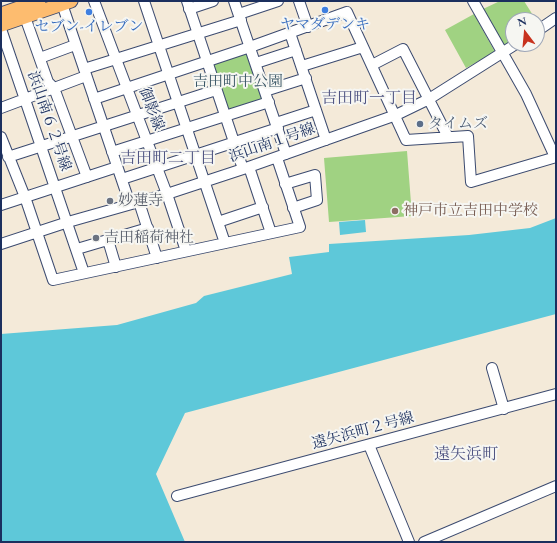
<!DOCTYPE html>
<meta charset="utf-8">
<style>
body{margin:0}
#map{position:relative;width:557px;height:543px;overflow:hidden;background:#f4ead9;font-family:"EB Garamond",serif}
canvas{display:block}
.frame{position:absolute;inset:0;border:2px solid #1b2f5e;pointer-events:none}
.north{position:absolute;left:505px;top:12px;width:40px;height:40px;box-sizing:border-box;background:#f6f6f2;border:1px solid #9ea6b7;border-radius:50%;rotate:344deg;font-size:11px;font-weight:700;line-height:16px;text-align:center;color:#1b2f5e}
.north::after{content:'';display:block;margin:auto;width:14px;height:18px;background:#c8321e;clip-path:polygon(50% 0,100% 100%,50% 72%,0 100%)}
</style>
<div id="map">
<canvas width="557" height="543"></canvas>
<div class="frame"></div>
<div class="north">N</div>
</div>
<script>
const context = document.querySelector('canvas').getContext('2d');
context.lineJoin = 'round';
function fill(path, color) { context.fillStyle = color; context.fill(path, 'evenodd'); }
const poly = rows => new Path2D(rows.map(r => 'M' + r).join(''));
function stroke(path, color, width, dash) { context.strokeStyle = color; context.lineWidth = width; context.lineCap = dash ? 'butt' : 'round'; context.setLineDash(dash || []); context.stroke(path); }
function write(font, color, halo, rows, align = 'center') {
  context.font = font + ' "EB Garamond","Noto Serif JP",serif'; context.lineWidth = 4; context.setLineDash([]); context.textBaseline = 'middle'; context.strokeStyle = halo; context.fillStyle = color; for (const [text, x, y, turn = 0] of rows) {
    context.save(); context.translate(x, y); context.rotate((+turn || 0) * Math.PI / 180); context.textAlign = isNaN(turn) ? turn : align; if (halo) context.strokeText(text, 0, 0); context.fillText(text, 0, 0); context.restore();
  }
}
fill(poly([
 [500,1,524,1,536,20,513,20,513,40,504,45,483,9],
 [474,14,495,52,466,68,445,30],
 [248,50,267,103,228,113,210,63],
 [407,151,412,216,329,222,324,158]
]), '#a0d282');
fill(poly([
 [556,218,556,314,185,413,156,474,185,542,1,542,1,334,117,325,196,303,204,296,292,274,289,257,329,252,329,244,469,235,530,228],
 [365,220,366,232,340,235,339,222]
]), '#5ec8d9');
const minor = poly([
 [94,1,167,194,186,251],
 [144,1,225,243],
 [187,1,243,169],
 [234,1,286,154],
 [299,1,308,27],
 [473,1,526,94,555,157],
 [62,4,130,204],
 [189,9,213,1],
 [239,14,278,1],
 [25,17,48,82,54,88,87,177],
 [1,29,84,273],
 [537,31,556,18],
 [290,33,326,140],
 [40,58,75,45],
 [256,63,296,50],
 [372,65,403,49,448,137],
 [302,66,363,47],
 [84,69,241,20],
 [265,91,306,78],
 [94,99,250,47,347,12,406,140,468,136,471,182,556,157],
 [1,108,86,76],
 [276,123,316,110],
 [1,137,25,197,53,280,300,227,277,158],
 [112,152,269,102],
 [8,157,216,90],
 [249,167,271,233],
 [122,179,278,128],
 [285,184,315,175,317,200,293,208],
 [139,202,157,258],
 [1,205,117,167],
 [218,222,263,207],
 [108,240,116,267],
 [1,244,68,222,167,194,243,169,396,115,429,99,516,44],
 [77,249,148,228],
 [492,368,504,409],
 [369,445,409,542],
 [177,496,556,394],
 [424,542,556,486]
]);
const major = poly([
 [1,14,39,1],
 [1,25,71,1]
]);
stroke(minor, '#3c4b70', 12);
stroke(major, '#3c4b70', 15);
stroke(minor, '#fff', 10);
stroke(major, '#fdbc6f', 13);
for (const [x, y, r, color] of [
 [325,10,4,"#3f7fe0"],
 [89,12,4,"#3f7fe0"],
 [420,124,4,"#5c6f8a"],
 [110,201,4,"#6b7280"],
 [395,211,4,"#8d6e63"],
 [96,238,4,"#6b7280"]
]) { const dot = new Path2D(); dot.arc(x, y, r, 0, 2 * Math.PI); context.fillStyle = color; context.fill(dot); stroke(dot, '#f6f6f2', 1.5); }
write('15px', '#366cbe', '#f6f6f2', [
 ["ヤマダデンキ",325,25],
 ["セブン-イレブン",89,27]
]);
write('15px', '#3c5867', '#f6f6f2', [
 ["吉田町中公園",238,82]
]);
write('15px', '#1b2f5e', '#f6f6f2', [
 ["御影線",151,109,69],
 ["浜山南６２号線",49,121,71],
 ["浜山南１号線",272,143,-19],
 ["遠矢浜町２号線",363,431,-15]
]);
write('15px', '#4e5e75', '#f6f6f2', [
 ["タイムズ",428,124]
], 'left');
write('15px', '#5b616d', '#f6f6f2', [
 ["妙蓮寺",118,201],
 ["吉田稲荷神社",104,238]
], 'left');
write('15px', '#785e54', '#f6f6f2', [
 ["神戸市立吉田中学校",403,211]
], 'left');
write('16px', '#505583', '#f6f6f2', [
 ["吉田町一丁目",369,99],
 ["吉田町二丁目",168,159],
 ["遠矢浜町",466,455]
]);
</script>
